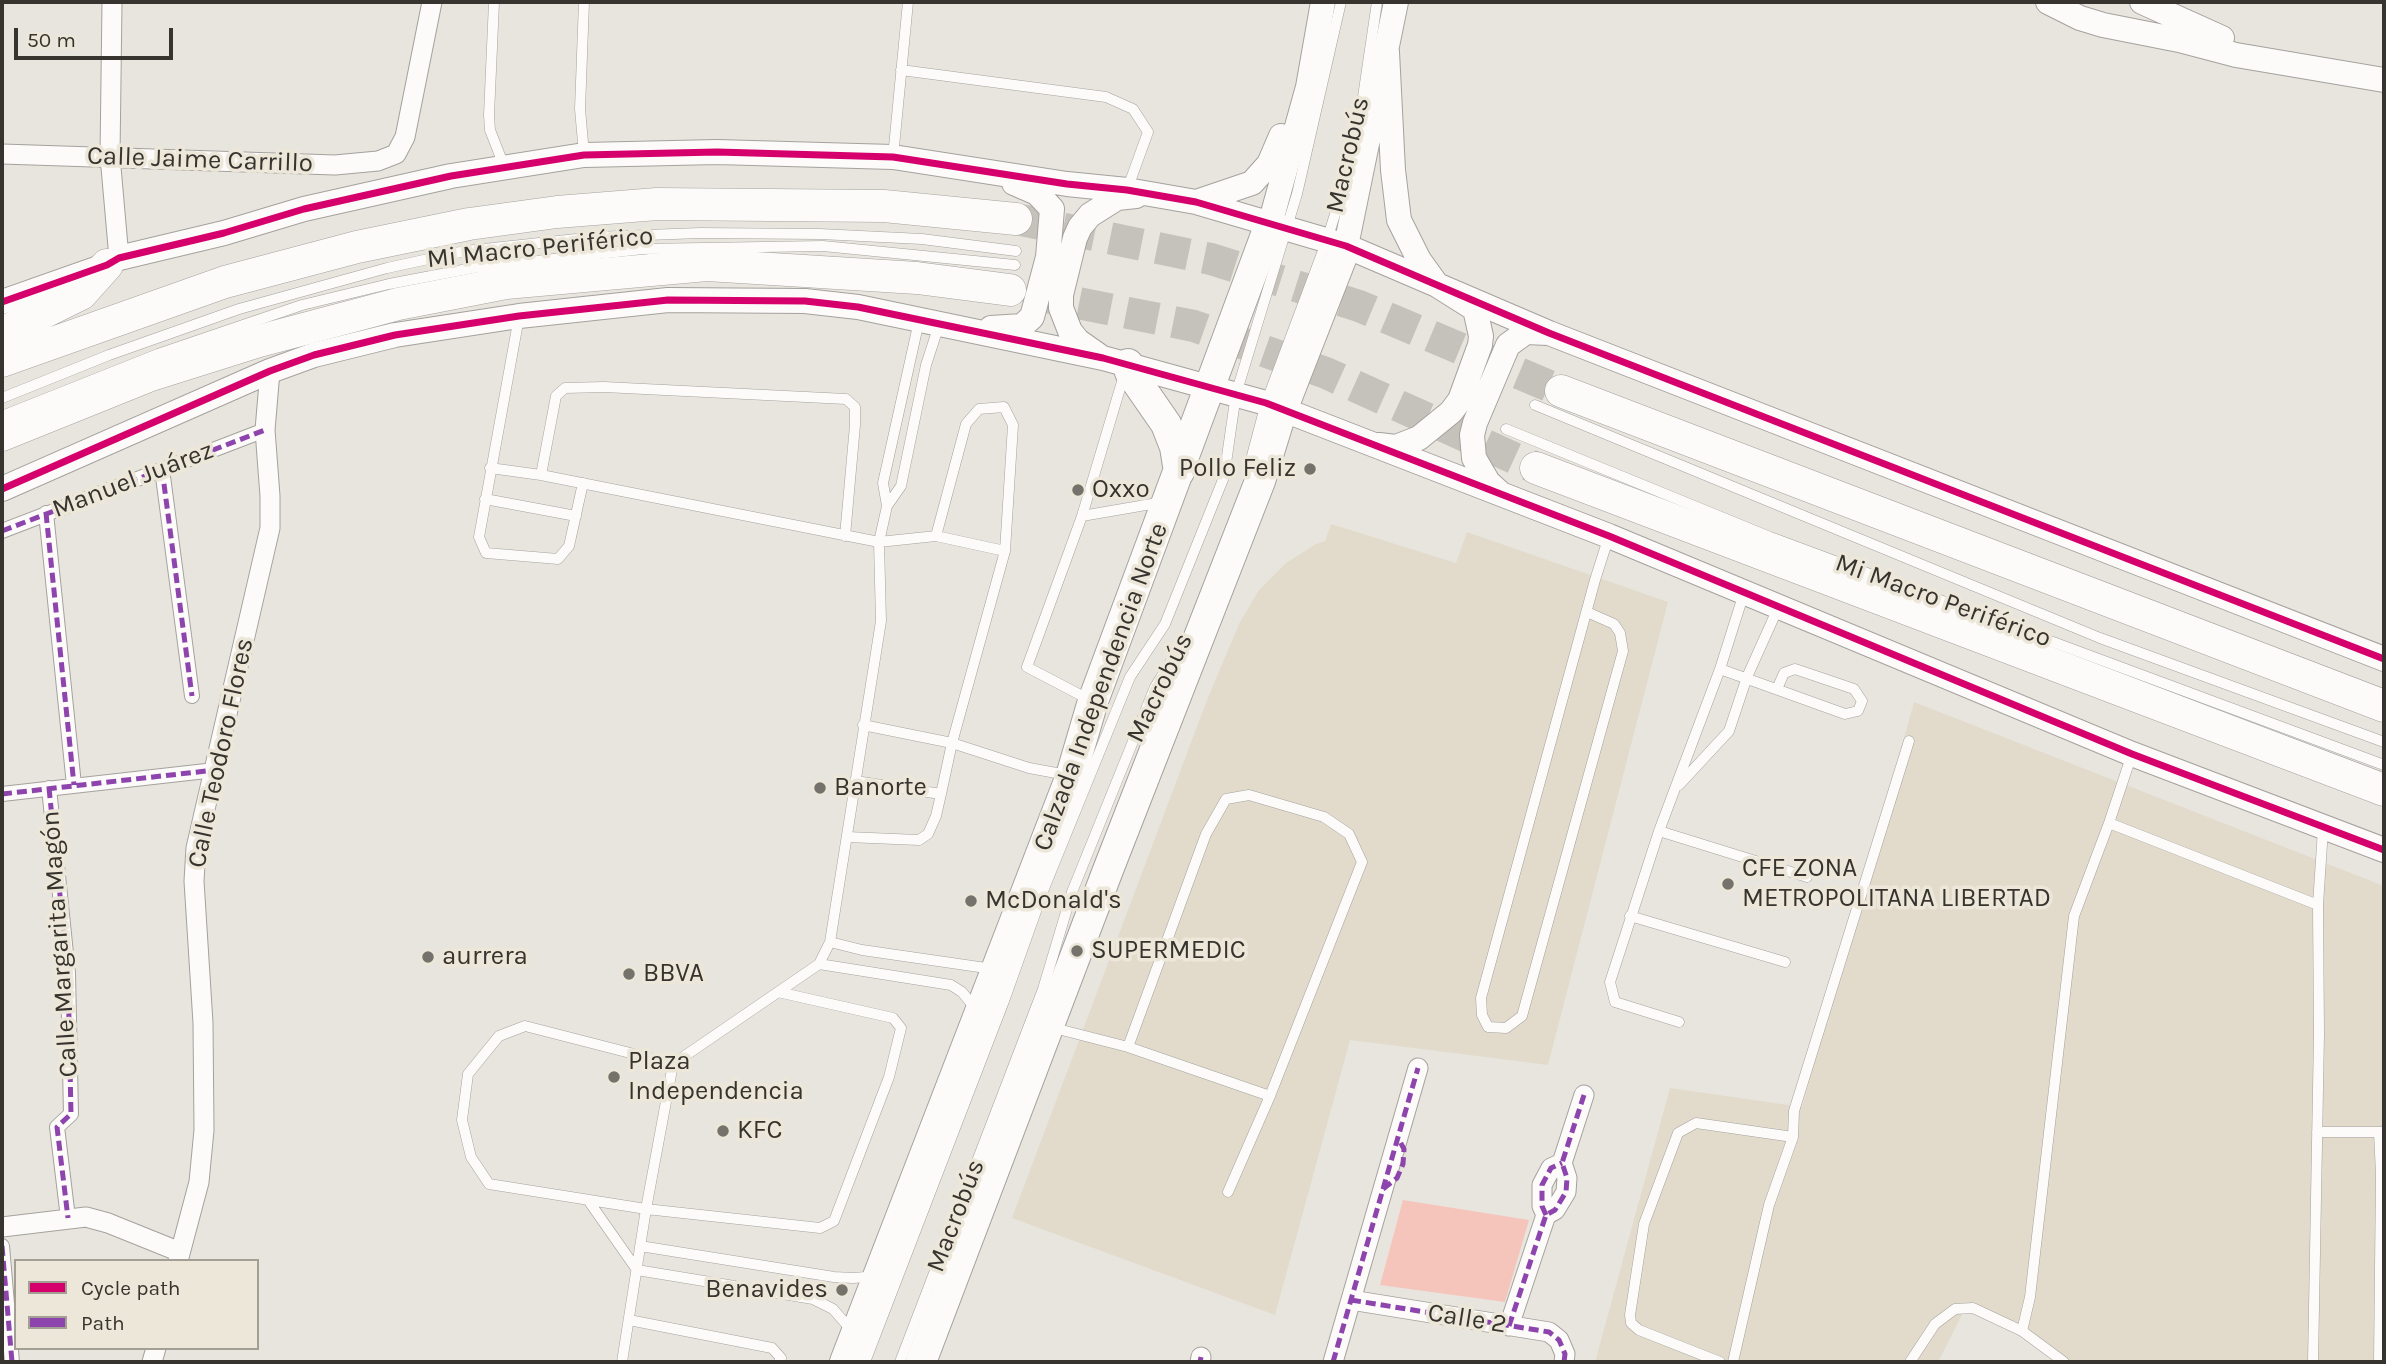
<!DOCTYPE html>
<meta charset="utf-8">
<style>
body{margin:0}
#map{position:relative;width:2386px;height:1364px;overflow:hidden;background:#e8e5de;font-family:Karla,sans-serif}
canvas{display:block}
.frame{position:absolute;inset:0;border:4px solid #37342f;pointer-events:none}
.legend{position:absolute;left:14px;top:1259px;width:245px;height:91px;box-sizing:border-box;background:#ede7d9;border:2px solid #a49f95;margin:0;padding:9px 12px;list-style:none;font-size:21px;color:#37342f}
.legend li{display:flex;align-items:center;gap:14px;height:35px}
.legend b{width:35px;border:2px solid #a49f95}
.scale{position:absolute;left:14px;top:28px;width:159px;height:32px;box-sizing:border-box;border:4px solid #37342f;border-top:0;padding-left:9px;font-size:21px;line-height:24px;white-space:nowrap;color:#37342f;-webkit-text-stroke:5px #ede7d9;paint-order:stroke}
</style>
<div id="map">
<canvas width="2386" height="1364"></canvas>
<div class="frame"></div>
<ul class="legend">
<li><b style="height:9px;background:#d6006c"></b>Cycle path</li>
<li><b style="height:9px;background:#8e44ad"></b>Path</li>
</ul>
<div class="scale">50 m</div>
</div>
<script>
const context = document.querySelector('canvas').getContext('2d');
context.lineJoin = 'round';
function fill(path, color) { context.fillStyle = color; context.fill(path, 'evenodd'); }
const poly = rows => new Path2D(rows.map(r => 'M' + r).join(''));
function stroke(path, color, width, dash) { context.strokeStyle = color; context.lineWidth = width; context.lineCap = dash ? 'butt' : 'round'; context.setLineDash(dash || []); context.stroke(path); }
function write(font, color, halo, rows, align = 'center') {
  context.font = font + ' Karla,sans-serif'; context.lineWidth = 7; context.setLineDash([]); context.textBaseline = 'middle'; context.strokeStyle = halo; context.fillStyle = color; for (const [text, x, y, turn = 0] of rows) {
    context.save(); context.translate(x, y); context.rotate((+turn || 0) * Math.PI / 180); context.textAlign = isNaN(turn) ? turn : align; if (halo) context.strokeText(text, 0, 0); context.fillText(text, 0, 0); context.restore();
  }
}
fill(poly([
 [1331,524,1456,563,1467,532,1668,602,1548,1065,1350,1040,1275,1315,1012,1218,1207,700,1239,624,1259,590,1286,563,1316,544,1325,541],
 [1914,702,2384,886,2384,1362,2057,1362,2025,1336,1966,1307,1938,1362,1595,1362,1670,1088,1802,1107]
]), '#e2dbcc');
fill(poly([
 [1403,1200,1529,1220,1505,1302,1380,1285]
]), '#f5c5bc');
stroke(poly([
 [1016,219,1211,259,1359,306,1561,391],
 [1032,294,1194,326,1326,373,1536,468]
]), '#c5c2bb', 32, [32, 16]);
const service = poly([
 [494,2,489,115,490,130,504,166],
 [584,2,580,109,584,154],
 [901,70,1106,97,1133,109,1148,132,1127,190],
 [1359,124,1377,2],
 [893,157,908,2],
 [519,317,479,537,486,553,558,559,569,546,583,483],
 [2,398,109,355,239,309,387,268,465,251,595,237,700,233,820,234,922,239,1016,251],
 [1535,405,2100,638,2384,742],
 [2,416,158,354,302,305,389,284,473,268,643,249,823,246,1015,265],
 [1506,429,1770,537,2384,765],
 [1249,467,1266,403,1327,240,1353,156],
 [490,468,541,475,879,542,936,536,1005,551,952,743,1029,768,1067,775],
 [541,475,556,396,565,388,604,387,846,399,855,407,855,425,845,536],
 [485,499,576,516],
 [887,506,901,486,926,365,939,325],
 [1082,516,1124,375],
 [936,536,966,424,979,409,1004,407,1013,425,1005,551],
 [1587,612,1614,624,1620,633,1623,651,1522,1016,1506,1028,1488,1027,1482,1015,1481,998,1595,580,1609,536],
 [1720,669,1845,714,1858,711,1862,701,1854,689,1795,669,1784,673,1777,689],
 [1090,700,1027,667,1082,516,1163,502],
 [863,725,952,743,941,794],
 [1679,785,1729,731,1747,677,1778,608],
 [2109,823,2132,754],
 [1659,831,1807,877],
 [847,837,919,840,928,834,936,816,941,794,855,781],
 [1630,916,1785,962],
 [830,942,862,950,993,969],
 [819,964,951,985,962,992,975,1008],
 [1679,1022,1615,1002,1610,982,1659,831,1720,669,1744,593],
 [1050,1027,1128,1047,1270,1096],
 [1128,1047,1206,834,1226,799,1249,795,1324,817,1349,834,1362,862,1270,1096,1228,1192],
 [673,1064,525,1026,499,1036,468,1074,462,1120,471,1157,489,1184,646,1209,820,1228,834,1221,889,1077,901,1028,893,1018,778,992],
 [2317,1132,2384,1132],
 [2379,1132,2381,1174,2379,1362],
 [588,1200,637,1270,813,1299,833,1309,853,1332],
 [640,1246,834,1277,853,1278,866,1277,872,1273],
 [629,1320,772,1348,781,1358,779,1362],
 [2022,1331,2030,1297,2074,916,2109,823,2318,905],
 [622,1362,646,1209,673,1064,819,964,830,942,881,621,879,542,887,506,883,483,919,321],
 [865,1362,1004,1001,1045,886,1130,677,1165,624,1224,477,1236,394,1297,194,1341,2],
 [900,1362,1043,989,1072,892,1155,687,1185,638],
 [1720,1362,1639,1330,1631,1323,1630,1315,1644,1224,1678,1133,1696,1123,1793,1137,1794,1111,1909,741],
 [1733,1362,1769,1205,1793,1137],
 [1910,1362,1935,1324,1955,1309,1973,1308,2022,1331,2064,1362],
 [2313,1362,2319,1034,2318,905,2323,829]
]);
const pedestrian = poly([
 [162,469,192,696],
 [46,513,74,785],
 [2,531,265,430],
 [49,788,68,973,71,1114,57,1127,68,1218],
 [2,794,215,770],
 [2,1246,12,1362]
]);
const minor = poly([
 [112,2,110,156,119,258],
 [2,154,335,165,378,161,396,154,405,137,432,2],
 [1546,1215,1542,1206,1542,1185,1551,1168,1562,1163],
 [2,1227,86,1217,108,1223,180,1252],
 [178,1261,199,1182,204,1130,203,1023,194,881,196,848,270,528,270,496,265,430,270,371],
 [1351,1300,1549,1332,1559,1340,1565,1354,1564,1362],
 [1509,1326,1546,1215,1555,1210,1566,1192,1567,1178,1562,1163,1584,1095],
 [152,1362,156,1348],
 [1200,1362,1201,1357],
 [1333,1362,1418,1068]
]);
const tertiary = poly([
 [2048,2,2080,18,2103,25,2179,40,2236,55,2384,80],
 [2142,2,2222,38],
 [1196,202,1252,183,1269,164,1281,136],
 [1270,224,1308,87,1323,2],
 [1346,246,1396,2],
 [2,302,107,265,119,258,224,233,304,209,451,176,584,155,717,152,893,157,1067,184,1127,190,1196,202,1346,246,1549,333,2384,659],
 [991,328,1022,326,1032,317,1048,257,1052,209,1037,193,1014,183],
 [1098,355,1078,341,1070,331,1061,308,1061,295,1075,238,1080,227,1090,215,1117,198,1136,196],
 [1379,445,1396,447,1419,438,1451,412,1460,400,1480,345,1481,336,1475,309,1437,285,1419,260,1399,220,1393,170,1387,52],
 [2,489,270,371,314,355,395,335,519,316,668,300,805,301,858,307,1103,358,1266,403,1609,536,2132,754,2384,850],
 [1500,493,1488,482,1474,458,1472,435,1475,423,1508,345,1526,332,1548,333]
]);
const primary = poly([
 [1128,364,1130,372,1166,424,1175,447,1179,472],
 [845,1362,1071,776,1093,701,1270,224],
 [921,1362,1108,870,1260,481,1282,410,1346,246]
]);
const trunk = poly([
 [2,333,81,294,107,265],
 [2,361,225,282,357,247,469,224,557,212,657,204,884,206,1016,219],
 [1561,391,2384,706],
 [2,435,151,375,259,341,398,304,506,283,707,265,917,278,1010,290],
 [1536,468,2384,790]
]);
stroke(service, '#a4a29d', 11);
stroke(pedestrian, '#a4a29d', 16);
stroke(minor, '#a4a29d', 21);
stroke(tertiary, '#a4a29d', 26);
stroke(primary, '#a4a29d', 32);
stroke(trunk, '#a4a29d', 33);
stroke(service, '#fcfbfa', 10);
stroke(pedestrian, '#fcfbfa', 14);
stroke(minor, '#fcfbfa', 19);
stroke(tertiary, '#fcfbfa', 24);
stroke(primary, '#fcfbfa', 30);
stroke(trunk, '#fcfbfa', 32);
stroke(poly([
 [162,469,192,696],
 [46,513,74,785],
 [2,531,265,430],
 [49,788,68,973,71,1114,57,1127,68,1218],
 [2,794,215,770],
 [1383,1189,1397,1178,1403,1164,1404,1149,1398,1138],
 [1546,1215,1542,1206,1542,1185,1551,1168,1562,1163],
 [2,1246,12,1362],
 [1351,1300,1549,1332,1559,1340,1565,1354,1564,1362],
 [1509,1326,1546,1215,1555,1210,1566,1192,1567,1178,1562,1163,1584,1095],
 [1200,1362,1201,1357],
 [1333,1362,1418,1068]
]), '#8e44ad', 5, [10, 5]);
stroke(poly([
 [2,302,107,265,119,258,224,233,304,209,451,176,584,155,717,152,893,157,1067,184,1127,190,1196,202,1346,246,1549,333,2384,659],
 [2,489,270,371,314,355,395,335,519,316,668,300,805,301,858,307,1103,358,1266,403,1609,536,2132,754,2384,850]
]), '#d6006c', 7);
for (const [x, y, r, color] of [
 [1310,469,7,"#75726c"],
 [1078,490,7,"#75726c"],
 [820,788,7,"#75726c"],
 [1728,884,7,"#75726c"],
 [971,901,7,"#75726c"],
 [1077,951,7,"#75726c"],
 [428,957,7,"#75726c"],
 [629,974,7,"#75726c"],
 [614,1077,7,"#75726c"],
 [723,1131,7,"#75726c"],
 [842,1290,7,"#75726c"]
]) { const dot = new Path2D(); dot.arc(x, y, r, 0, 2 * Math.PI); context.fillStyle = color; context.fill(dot); stroke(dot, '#ede7d9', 2.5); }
write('26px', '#37342f', '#ede7d9', [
 ["Macrobús",1348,155,-77],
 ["Calle Jaime Carrillo",200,160,2],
 ["Mi Macro Periférico",540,248,-6],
 ["Manuel Juárez",133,480,-21],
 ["Mi Macro Periférico",1943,601,20],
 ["Calzada Independencia Norte",1101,687,-70],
 ["Macrobús",1160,688,-64],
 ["Calle Teodoro Flores",221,753,-78],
 ["Calle Margarita Magón",60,944,-94],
 ["Macrobús",956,1216,-69],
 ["Calle 2",1467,1319,9]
]);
write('26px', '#37342f', '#ede7d9', [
 ["Pollo Feliz",1296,469,"right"],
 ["Oxxo",1092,490],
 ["Banorte",834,788],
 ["CFE ZONA",1742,869],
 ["METROPOLITANA LIBERTAD",1742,899],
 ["McDonald's",985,901],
 ["SUPERMEDIC",1091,951],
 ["aurrera",442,957],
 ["BBVA",643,974],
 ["Plaza",628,1062],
 ["Independencia",628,1092],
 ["KFC",737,1131],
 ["Benavides",828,1290,"right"]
], 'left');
</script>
